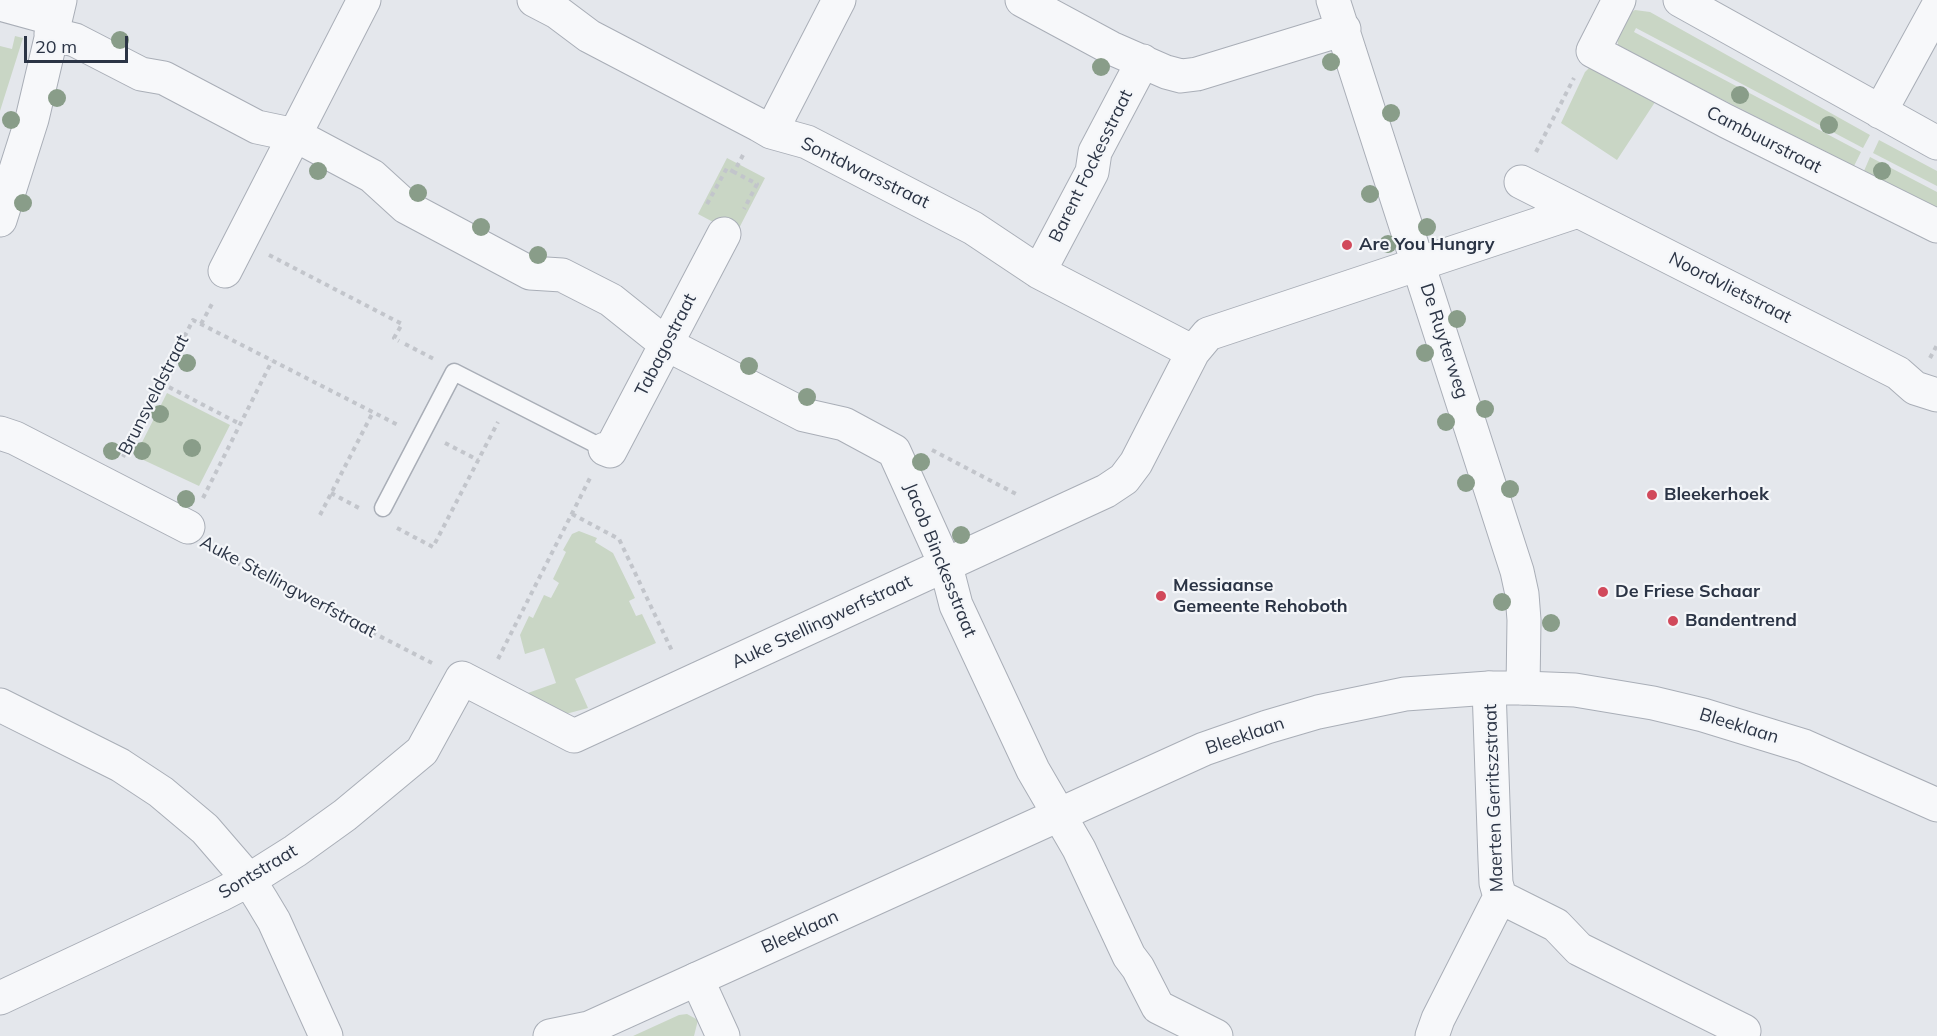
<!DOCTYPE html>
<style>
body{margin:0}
#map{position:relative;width:1937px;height:1036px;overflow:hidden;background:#e4e7ec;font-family:Mulish,sans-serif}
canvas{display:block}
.scale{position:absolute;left:24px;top:36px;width:104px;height:27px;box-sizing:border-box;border:3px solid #2b3445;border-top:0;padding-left:8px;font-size:18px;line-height:21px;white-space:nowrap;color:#2b3445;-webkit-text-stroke:4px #f4f6f9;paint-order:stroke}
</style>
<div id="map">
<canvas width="1937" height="1036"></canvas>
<div class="scale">20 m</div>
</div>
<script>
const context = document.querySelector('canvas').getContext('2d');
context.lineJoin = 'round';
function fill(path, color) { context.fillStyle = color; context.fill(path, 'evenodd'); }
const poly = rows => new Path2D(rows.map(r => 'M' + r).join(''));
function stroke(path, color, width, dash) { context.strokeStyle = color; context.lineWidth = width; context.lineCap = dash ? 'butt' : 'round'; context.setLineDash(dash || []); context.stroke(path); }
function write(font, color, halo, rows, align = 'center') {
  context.font = font + ' Mulish,sans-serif'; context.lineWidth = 4.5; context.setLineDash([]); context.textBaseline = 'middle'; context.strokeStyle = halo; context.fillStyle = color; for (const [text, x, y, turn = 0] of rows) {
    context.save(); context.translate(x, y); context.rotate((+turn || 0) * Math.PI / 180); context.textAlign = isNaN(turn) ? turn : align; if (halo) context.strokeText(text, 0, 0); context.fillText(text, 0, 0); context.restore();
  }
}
fill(poly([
 [1635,10,1650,12,1870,135,1863,148,1636,28,1634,32,1861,152,1854,166,1646,61,1619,51,1617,38,1630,13],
 [15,36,23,38,0,111,0,46,12,49],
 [1591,66,1659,96,1617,160,1561,123,1585,72],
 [1879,140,1937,171,1937,186,1873,153],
 [1870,157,1937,192,1937,208,1864,171],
 [727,158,765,178,736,234,698,214],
 [167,393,230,425,199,486,135,456],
 [579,531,597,538,595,542,613,553,635,598,629,601,636,616,642,614,656,643,575,679,588,708,562,715,525,694,556,683,544,648,525,654,520,635,529,616,533,618,544,595,551,598,559,583,553,579,566,552,563,550,572,534],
 [687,1014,698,1020,694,1036,633,1036,679,1015]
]), '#c9d6c5');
const service = poly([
 [383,508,454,372,605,449]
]);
const minor = poly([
 [534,0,557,12,589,36,759,125,771,132,807,142,973,228,1039,272,1193,352],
 [1022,0,1111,48,1166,72,1181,76,1197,74,1344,29],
 [1333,0,1517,571,1522,594,1524,620,1523,688],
 [1619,0,1593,51,1726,121,1937,226],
 [1680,0,1937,143],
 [0,4,55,19],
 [51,34,75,40,141,74,164,78,257,127,295,135,372,176,406,207,530,273,562,275,611,300,666,344,804,415,844,424,894,451,946,566,956,605,1033,770,1079,849,1129,956,1138,968,1158,1007,1216,1036],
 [1880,112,1937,8],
 [771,132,839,0],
 [1521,182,1898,373,1915,388,1937,395],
 [0,220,32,119,60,0],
 [225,271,364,0],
 [1039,272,1092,172,1095,152,1143,61],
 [0,433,15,438,188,527],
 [605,449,610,451,724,234],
 [0,705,120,765,161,792,205,829,249,880,262,901,274,921,326,1036],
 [1500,897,1556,925,1579,949,1744,1031,1742,1036],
 [697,979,723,1036],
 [0,998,220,895,249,880,295,851,345,815,422,751,462,678,574,736,1106,491,1124,479,1136,463,1193,352,1208,334,1578,211],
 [1432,1036,1438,1019,1500,897,1496,883,1495,860,1489,688]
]);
const tertiary = poly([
 [550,1036,589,1028],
 [580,1036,589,1028,697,979,1204,749,1267,727,1318,712,1405,694,1489,688,1523,688,1575,690,1653,703,1703,715,1804,746,1937,805]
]);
stroke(service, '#a9aeb7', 19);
stroke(minor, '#a9aeb7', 35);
stroke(tertiary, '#a9aeb7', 35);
stroke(poly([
 [1536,152,1574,78],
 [743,155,734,172,757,184,744,209],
 [707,204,727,168,734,172],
 [269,255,402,324,394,338,399,341],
 [201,324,213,302],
 [405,344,434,359],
 [1930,358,1937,345],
 [161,383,240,424],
 [445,443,478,460],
 [932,450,1018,495],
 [123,457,193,320,398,425],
 [331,493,359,508],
 [203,498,272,361],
 [572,514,619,539,673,653],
 [320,515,373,412],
 [397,528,433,547,498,422],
 [212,550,432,663],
 [498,659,590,478]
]), '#c2c5cb', 4, [4.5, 4.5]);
stroke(service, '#f7f8fa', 16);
stroke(minor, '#f7f8fa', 33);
stroke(tertiary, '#f7f8fa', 33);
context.fillStyle = '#899d89';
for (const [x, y] of [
 [120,40],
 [1331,62],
 [1101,67],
 [1740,95],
 [57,98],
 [1391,113],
 [11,120],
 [1829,125],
 [318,171],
 [1882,171],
 [418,193],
 [1370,194],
 [23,203],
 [481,227],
 [1427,227],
 [1388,244],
 [538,255],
 [1457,319],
 [1425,353],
 [187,363],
 [749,366],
 [807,397],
 [1485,409],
 [160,414],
 [1446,422],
 [192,448],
 [112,451],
 [142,451],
 [921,462],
 [1466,483],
 [1510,489],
 [186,499],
 [961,535],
 [1502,602],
 [1551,623]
]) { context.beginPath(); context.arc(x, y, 9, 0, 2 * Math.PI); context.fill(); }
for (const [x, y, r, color] of [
 [1347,245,6,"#d1495b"],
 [1652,495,6,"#d1495b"],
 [1603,592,6,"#d1495b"],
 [1161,596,6,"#d1495b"],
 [1673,621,6,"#d1495b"]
]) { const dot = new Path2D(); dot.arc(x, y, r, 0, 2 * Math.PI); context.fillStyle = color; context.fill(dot); stroke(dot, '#f4f6f9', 2); }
write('18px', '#2b3445', '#f4f6f9', [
 ["Cambuurstraat",1764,140,27],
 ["Barent Fockesstraat",1091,166,-64],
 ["Sontdwarsstraat",865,173,26],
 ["Noordvlietstraat",1730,288,27],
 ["De Ruyterweg",1444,341,72],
 ["Tabagostraat",666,345,-63],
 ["Brunsveldstraat",154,395,-63],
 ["Jacob Binckesstraat",940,560,68],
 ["Auke Stellingwerfstraat",288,587,28],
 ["Auke Stellingwerfstraat",822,622,-25],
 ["Bleeklaan",1739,726,17],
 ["Bleeklaan",1245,736,-19],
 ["Maerten Gerritszstraat",1494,798,-92],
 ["Sontstraat",258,872,-31],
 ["Bleeklaan",800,932,-24]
]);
write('bold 18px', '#2b3445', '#f4f6f9', [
 ["Are You Hungry",1359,245],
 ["Bleekerhoek",1664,495],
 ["Messiaanse",1173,586],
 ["Gemeente Rehoboth",1173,607],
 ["De Friese Schaar",1615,592],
 ["Bandentrend",1685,621]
], 'left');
</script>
